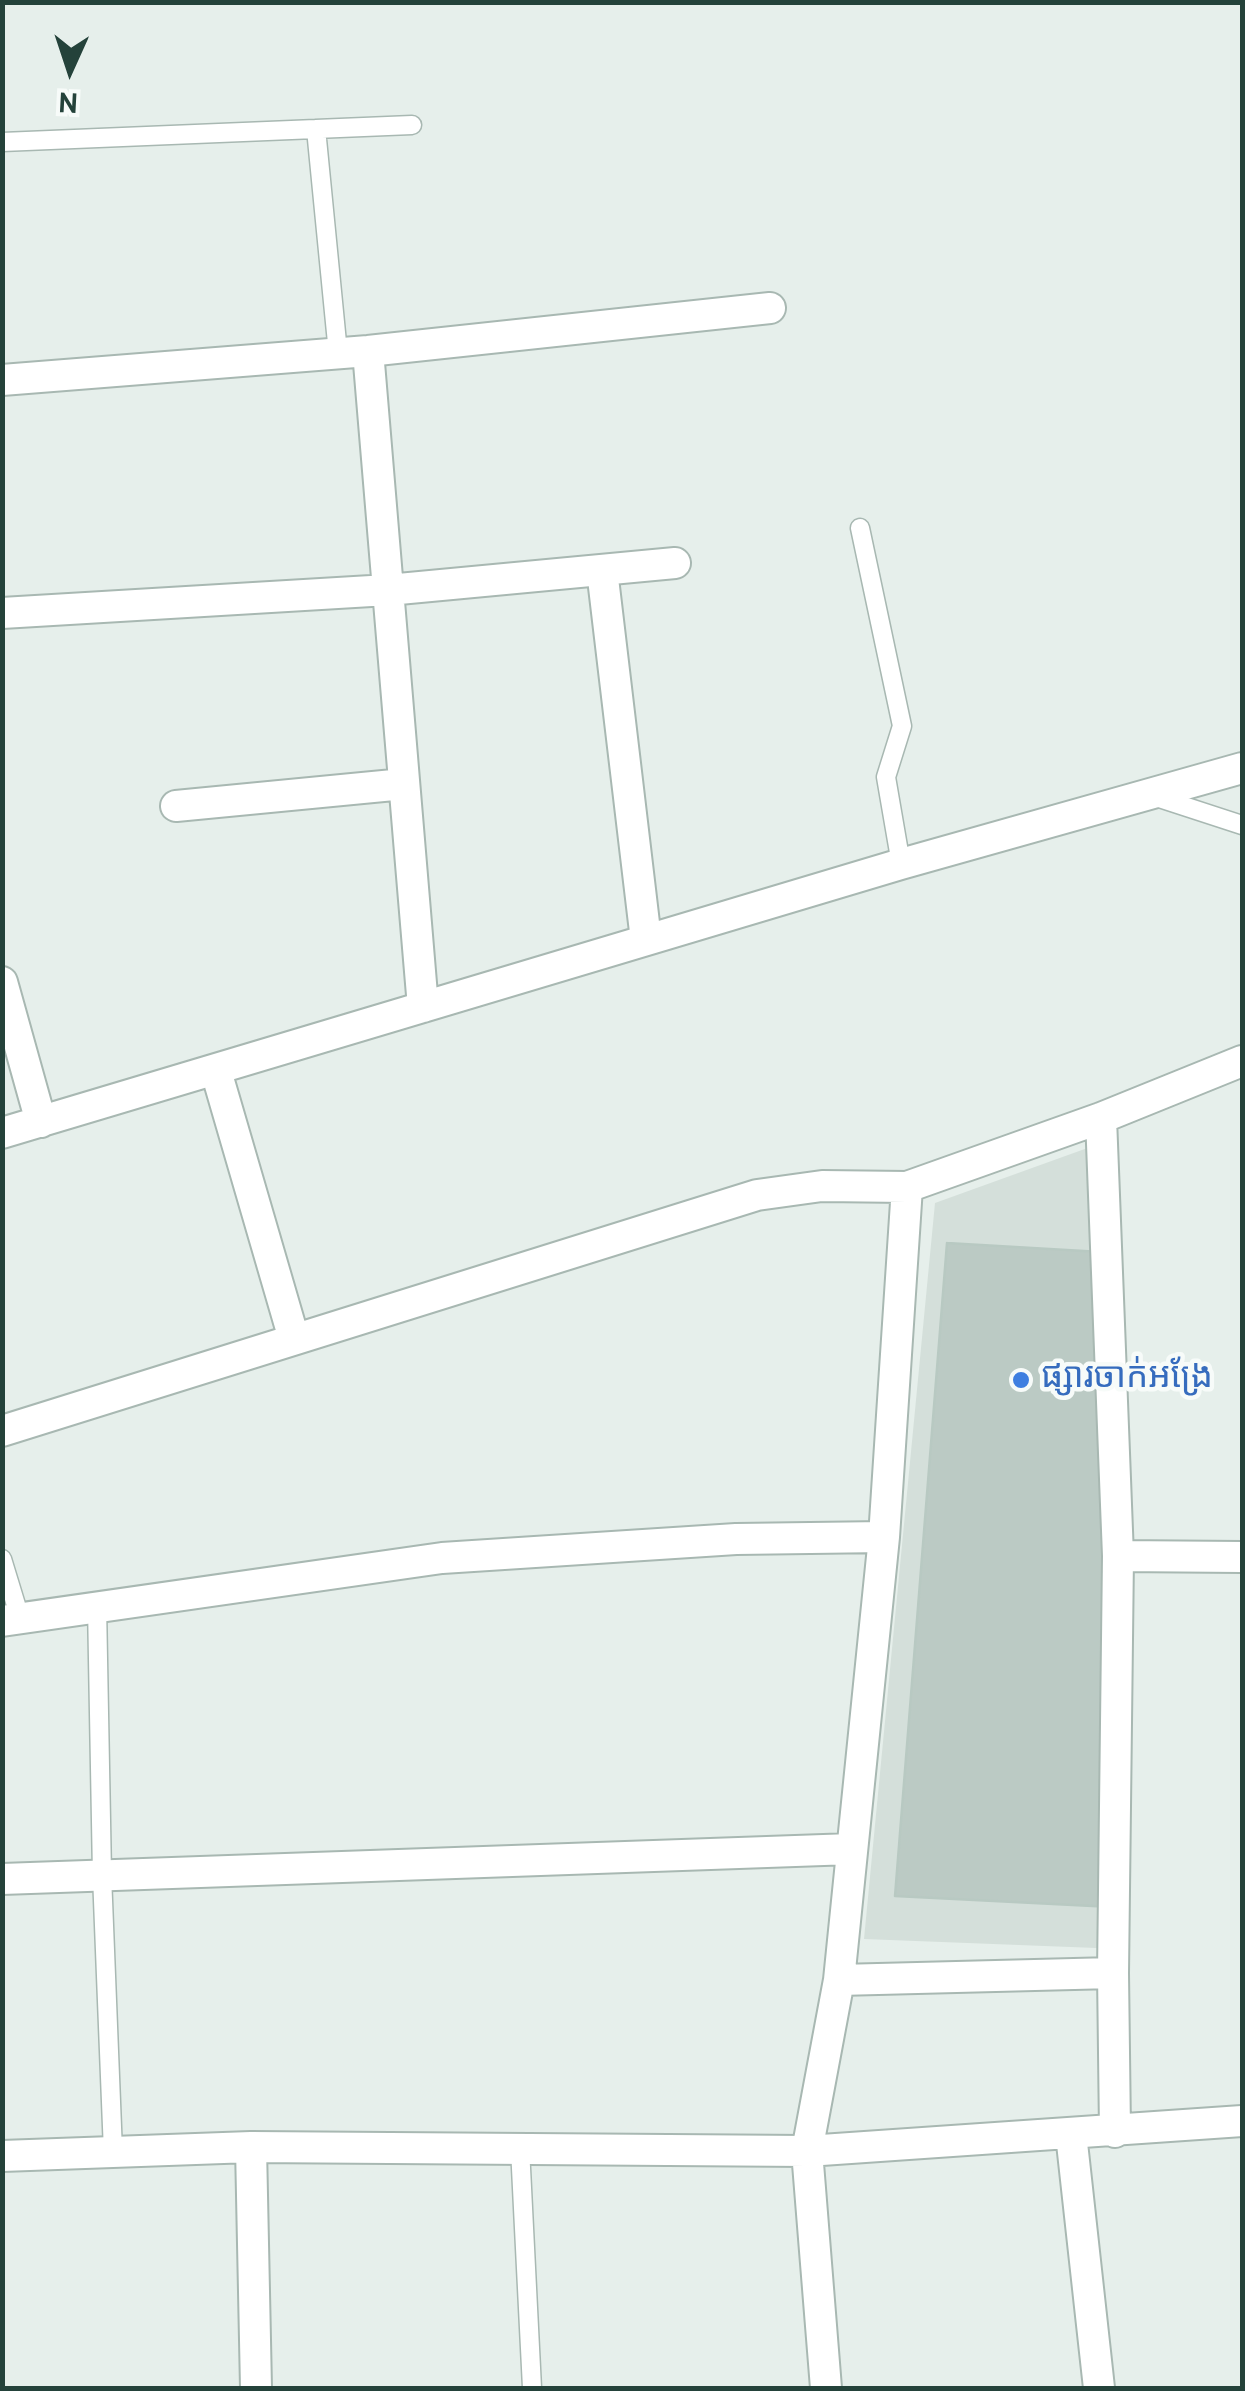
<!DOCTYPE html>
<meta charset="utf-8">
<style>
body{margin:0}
#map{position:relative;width:1245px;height:2391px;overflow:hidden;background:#e6efeb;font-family:Overpass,sans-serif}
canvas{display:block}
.frame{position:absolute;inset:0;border:5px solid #24423a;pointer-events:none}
.north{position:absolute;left:20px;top:20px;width:100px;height:100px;-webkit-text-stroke:8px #f7fbf9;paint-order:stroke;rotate:183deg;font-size:28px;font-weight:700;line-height:40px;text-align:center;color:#24423a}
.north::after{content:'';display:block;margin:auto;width:35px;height:45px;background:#24423a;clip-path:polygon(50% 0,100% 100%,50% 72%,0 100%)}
</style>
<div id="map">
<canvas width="1245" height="2391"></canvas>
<div class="frame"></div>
<div class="north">N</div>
</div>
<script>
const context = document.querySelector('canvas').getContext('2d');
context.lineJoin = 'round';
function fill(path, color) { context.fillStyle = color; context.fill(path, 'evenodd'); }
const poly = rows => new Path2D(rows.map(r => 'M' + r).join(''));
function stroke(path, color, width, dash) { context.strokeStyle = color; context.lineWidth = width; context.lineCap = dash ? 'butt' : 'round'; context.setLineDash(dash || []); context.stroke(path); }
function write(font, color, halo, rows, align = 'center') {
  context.font = font + ' Overpass,"Noto Sans Khmer",sans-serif'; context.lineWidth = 9; context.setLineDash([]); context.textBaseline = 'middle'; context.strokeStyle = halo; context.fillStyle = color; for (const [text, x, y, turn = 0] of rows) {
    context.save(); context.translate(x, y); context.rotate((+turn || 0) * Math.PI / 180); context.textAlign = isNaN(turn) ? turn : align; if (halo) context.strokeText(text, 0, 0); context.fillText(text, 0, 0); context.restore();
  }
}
fill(poly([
 [1118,1137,1130,1557,1122,1949,864,1939,935,1203]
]), '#d4dfda');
const building = poly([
 [947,1243,1101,1252,1112,1907,895,1896,947,1243]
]);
fill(building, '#bbcac4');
stroke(building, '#b8c9c2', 2.5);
const service = poly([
 [316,129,338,353],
 [2,142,412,125],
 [860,528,902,726,886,777,901,864],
 [1153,796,1242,825],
 [2,1559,20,1618],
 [97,1605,102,1875,113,2152],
 [520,2148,532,2388]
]);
const minor = poly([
 [368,351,423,1007],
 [2,380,368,351,770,308],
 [602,570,646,940],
 [2,613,388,590,675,563],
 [176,806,404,784],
 [2,982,41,1122],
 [216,1071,294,1339],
 [1101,1118,1118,1556,1113,1973,1115,2132],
 [2,1133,901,864,1242,768],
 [2,1431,757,1195,822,1186,907,1187,1101,1118,1242,1061],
 [1118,1556,1242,1557],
 [2,1621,442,1558,736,1539,884,1537],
 [2,1879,852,1849],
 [839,1980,1113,1973],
 [1071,2134,1099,2388],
 [251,2147,256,2388],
 [2,2156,251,2147,807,2151,1242,2121],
 [826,2388,807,2151,839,1980,884,1537,907,1187]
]);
stroke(service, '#a8b8b2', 21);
stroke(minor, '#a8b8b2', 34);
stroke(service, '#fff', 18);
stroke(minor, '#fff', 30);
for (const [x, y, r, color] of [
 [1021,1380,10,"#3f7fe0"]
]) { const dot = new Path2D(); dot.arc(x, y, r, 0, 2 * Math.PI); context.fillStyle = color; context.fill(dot); stroke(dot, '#f7fbf9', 4); }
write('35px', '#366cbe', '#f7fbf9', [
 ["ផ្សារចាក់អង្រែ",1041,1380]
], 'left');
</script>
